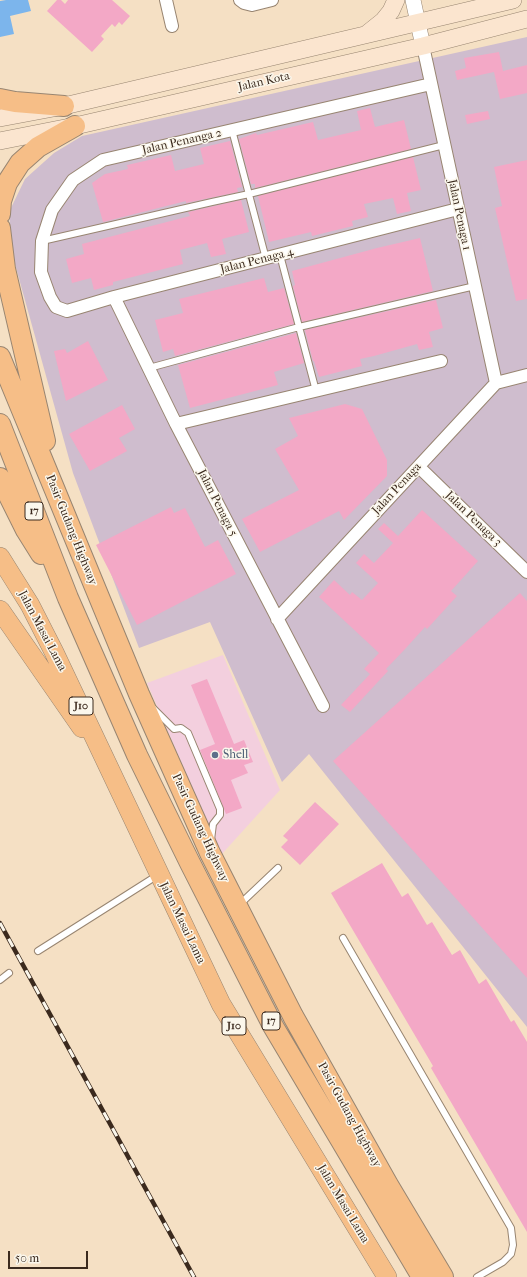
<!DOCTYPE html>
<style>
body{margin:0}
#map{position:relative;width:527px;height:1277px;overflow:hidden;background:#f5e0c4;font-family:"IM FELL French Canon",serif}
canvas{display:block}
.scale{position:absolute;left:8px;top:1251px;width:80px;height:18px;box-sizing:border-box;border:2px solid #3b2a1e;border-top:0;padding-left:5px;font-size:12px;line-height:14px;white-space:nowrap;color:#3b2a1e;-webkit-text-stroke:3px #fbf7ec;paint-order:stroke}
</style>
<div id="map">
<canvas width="527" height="1277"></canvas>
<div class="scale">50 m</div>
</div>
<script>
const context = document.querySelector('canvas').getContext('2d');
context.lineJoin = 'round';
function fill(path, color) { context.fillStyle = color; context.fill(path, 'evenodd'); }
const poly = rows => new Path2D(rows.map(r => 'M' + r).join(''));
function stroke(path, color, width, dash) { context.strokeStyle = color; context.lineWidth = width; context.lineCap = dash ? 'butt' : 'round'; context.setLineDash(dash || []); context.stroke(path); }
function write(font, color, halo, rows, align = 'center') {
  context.font = font + ' "IM FELL French Canon",serif'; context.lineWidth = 3; context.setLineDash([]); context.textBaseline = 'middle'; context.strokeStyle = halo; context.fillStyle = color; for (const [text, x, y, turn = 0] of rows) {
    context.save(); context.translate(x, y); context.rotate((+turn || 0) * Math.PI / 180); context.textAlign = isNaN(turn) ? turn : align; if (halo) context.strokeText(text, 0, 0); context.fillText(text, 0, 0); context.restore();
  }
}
fill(poly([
 [223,655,280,790,221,855,147,683]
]), '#f3cfde');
fill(poly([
 [527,37,527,1027,309,754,282,782,210,622,139,648,73,473,13,257,9,212,25,179,54,153,82,136]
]), '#cfbdce');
fill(poly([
 [6,0,28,0,31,11,10,16,14,34,0,37,0,1]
]), '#7cb5ec');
fill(poly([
 [57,0,61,0,65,4,68,0,112,0,130,16,122,25,119,22,115,27,112,24,101,36,104,39,92,52,47,11],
 [499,52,503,71,527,65,527,93,500,99,494,72,457,80,455,71,466,68,464,58],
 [370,108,375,127,404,120,411,149,255,188,255,184,251,184,239,139,256,133,257,135,313,122,318,140,361,130,357,111],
 [488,111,490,119,467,124,465,115],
 [230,141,242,187,237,188,238,192,186,203,186,201,103,222,92,183,105,174,128,169,127,165,171,155,175,171,204,164,200,148],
 [413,157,421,190,407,193,411,211,397,214,393,198,364,204,368,217,352,221,353,226,312,236,311,232,269,242,258,196],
 [527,160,527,299,516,301,495,208,502,206,494,167],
 [241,200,249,232,222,239,226,254,211,257,207,243,180,250,183,264,113,282,113,285,94,290,91,278,72,283,66,259,84,254,82,244,190,216,188,212],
 [420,238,433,291,302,322,293,286,295,285,292,271,377,248],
 [264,278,268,292,284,288,294,324,175,356,173,349,163,352,155,320,183,313,179,299],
 [436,300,443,328,429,332,433,347,419,350,417,344,374,356,360,359,362,366,319,377,314,361,313,361,305,330],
 [296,333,304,363,274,372,278,385,190,408,178,365],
 [88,341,108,380,66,401,54,351,65,349,67,353],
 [345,404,362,409,387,460,387,476,344,520,339,511,260,552,242,519,299,490,275,449,298,436,289,418],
 [122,405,135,429,119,438,127,451,90,471,69,434],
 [171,507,174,513,185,508,205,547,218,540,236,574,137,625,96,545],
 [422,510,478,561,451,591,457,596,427,629,425,627,406,648,386,669,388,671,350,712,341,705,370,674,364,669,379,653,319,597,334,580,350,595,352,592,362,600,378,583,356,563,364,554,374,563,393,543,378,529,384,523,398,536],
 [520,593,527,601,527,978,333,761],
 [207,679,234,744,244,740,253,762,244,765,248,773,231,780,242,808,226,814,200,750,215,744,191,685],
 [315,802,339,824,300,865,281,847,288,840,283,836],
 [382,863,402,897,408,893,427,925,432,922,452,955,460,950,479,984,486,979,511,1022,514,1020,527,1042,527,1232,431,1068,433,1066,331,893]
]), '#f3a8c6');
const service = poly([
 [232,130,266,259],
 [42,241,212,202,249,194,444,145],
 [280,255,316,391],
 [149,368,299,327,475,286],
 [154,709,174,729,181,728,188,733,220,809,220,815,213,824,211,840],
 [240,904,278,868],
 [343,938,511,1228,513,1245,511,1254,503,1262,477,1277],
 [38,951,158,875],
 [0,980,9,973]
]);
const minor = poly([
 [166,0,172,26],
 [240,0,244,3,252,5,272,0],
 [423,46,496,383],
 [431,84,103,160,73,180,52,210,42,241,41,272,50,297,56,307,67,311,114,297,458,209],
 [114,297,176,424,323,706],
 [176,424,441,361],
 [419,467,527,572],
 [277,619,496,383,527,375]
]);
const tertiary = poly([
 [413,0,423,46]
]);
const secondary = poly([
 [368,33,383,21,391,11,396,0],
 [0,118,64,106,513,0],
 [0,141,75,126,423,46,527,19]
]);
const primary = poly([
 [0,557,30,605,54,652,221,1004,387,1277],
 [0,610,82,728]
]);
const trunk = poly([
 [0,99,15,102,64,106],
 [0,214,1,201,7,183,20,163,38,147,75,126],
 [0,228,5,269],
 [0,256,5,269,45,441],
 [0,357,139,694,210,853,293,1016,388,1185,443,1277],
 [0,424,68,598,137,755,190,863,273,1026,422,1277],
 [0,478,26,530,41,554]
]);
stroke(service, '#988571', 8);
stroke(minor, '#988571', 14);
stroke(tertiary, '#988571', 16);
stroke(secondary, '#988571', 18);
stroke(primary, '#988571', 20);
stroke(trunk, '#988571', 22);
stroke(service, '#fff', 6);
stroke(minor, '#fff', 12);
stroke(tertiary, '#fff', 15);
stroke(secondary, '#fbe5cf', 17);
stroke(primary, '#f6be87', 19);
stroke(trunk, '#f6be87', 20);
const rail = poly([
 [0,923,194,1277]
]);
stroke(rail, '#3b2a1e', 4.5);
stroke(rail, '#fbf7ec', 3, [9]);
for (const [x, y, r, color] of [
 [215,755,4,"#5c6f8a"]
]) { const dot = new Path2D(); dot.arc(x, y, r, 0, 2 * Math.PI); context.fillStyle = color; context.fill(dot); stroke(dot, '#fbf7ec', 1.5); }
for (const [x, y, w] of [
 [34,511,18],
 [81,706,24],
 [271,1021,18],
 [234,1026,24]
]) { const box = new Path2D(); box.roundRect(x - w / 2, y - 9, w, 18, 3); context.fillStyle = '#fbf7ec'; context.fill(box); stroke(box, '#3b2a1e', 1); }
write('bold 11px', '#3b2a1e', null, [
 ["17",34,511],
 ["J10",81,706],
 ["17",271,1021],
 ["J10",234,1026]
]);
write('12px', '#3b2a1e', '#fbf7ec', [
 ["Jalan Kota",264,82,-13],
 ["Jalan Penanga 2",182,142,-13],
 ["Jalan Penaga 1",459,215,78],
 ["Jalan Penaga 4",257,261,-14],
 ["Jalan Penaga",397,489,-47],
 ["Jalan Penaga 5",217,503,63],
 ["Jalan Penaga 3",473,519,44],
 ["Pasir Gudang Highway",71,530,68],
 ["Jalan Masai Lama",42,631,62],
 ["Pasir Gudang Highway",200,828,65],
 ["Jalan Masai Lama",182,923,64],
 ["Pasir Gudang Highway",349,1115,61],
 ["Jalan Masai Lama",343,1204,59]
]);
write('12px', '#4e5e75', '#fbf7ec', [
 ["Shell",223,755]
], 'left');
</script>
